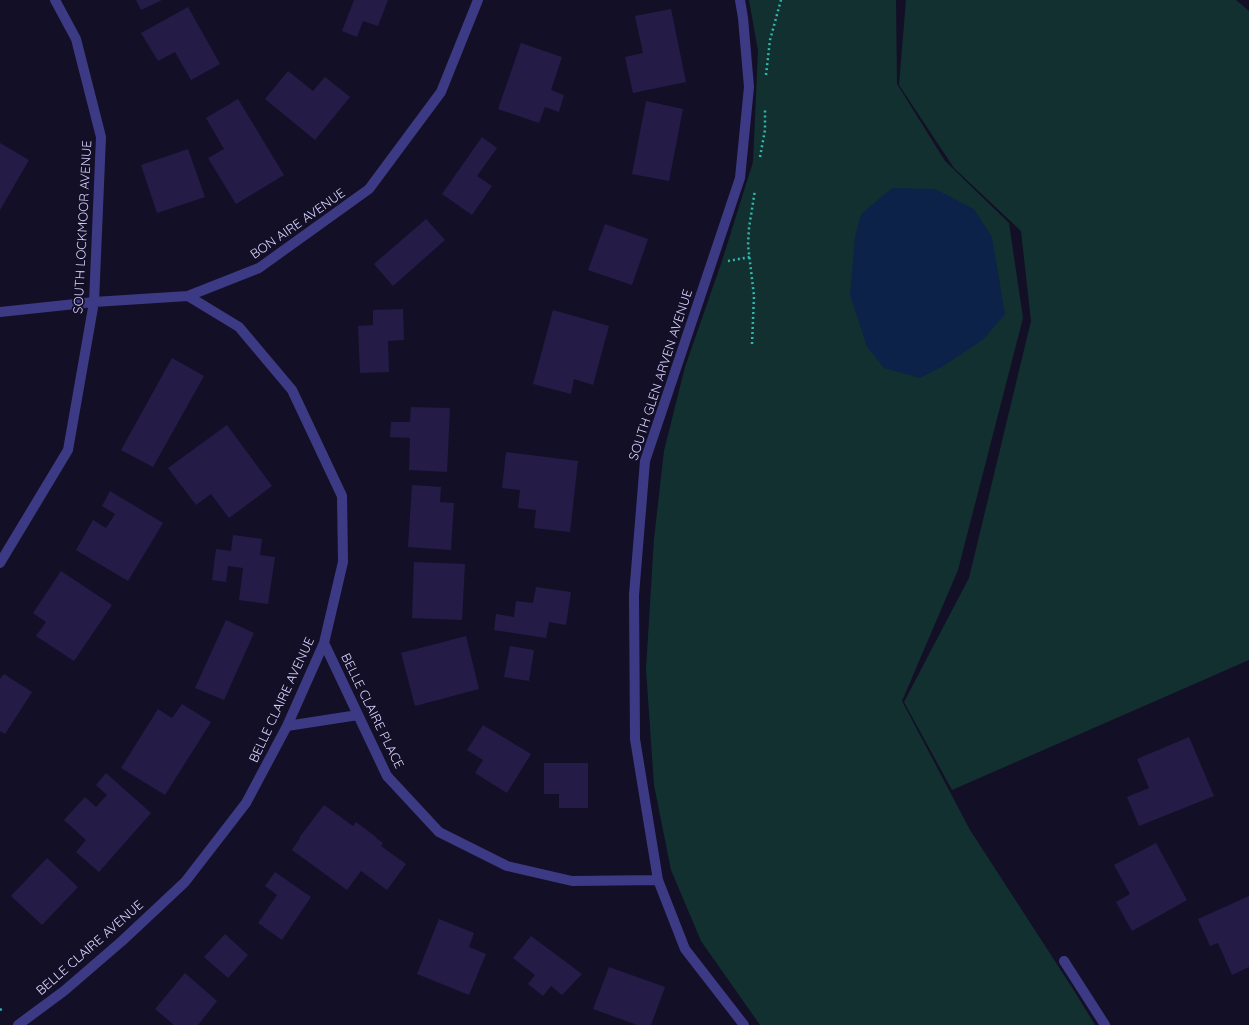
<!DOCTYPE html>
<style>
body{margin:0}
canvas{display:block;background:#130f26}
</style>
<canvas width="1249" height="1025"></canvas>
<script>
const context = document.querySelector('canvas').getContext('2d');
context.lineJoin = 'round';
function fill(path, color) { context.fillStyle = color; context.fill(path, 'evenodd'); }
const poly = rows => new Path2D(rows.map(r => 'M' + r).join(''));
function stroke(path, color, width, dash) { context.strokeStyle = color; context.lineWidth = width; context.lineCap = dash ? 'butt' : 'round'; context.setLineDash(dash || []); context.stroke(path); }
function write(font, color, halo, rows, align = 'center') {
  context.font = font + ' Quicksand,sans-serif'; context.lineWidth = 3.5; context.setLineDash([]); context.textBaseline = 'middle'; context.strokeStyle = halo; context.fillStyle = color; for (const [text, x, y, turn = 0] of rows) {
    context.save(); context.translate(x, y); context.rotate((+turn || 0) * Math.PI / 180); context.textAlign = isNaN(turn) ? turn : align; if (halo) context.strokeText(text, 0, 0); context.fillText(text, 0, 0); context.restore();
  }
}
fill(poly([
 [749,0,896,0,897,84,945,161,1009,223,1023,318,958,570,902,701,970,830,1073,989,1095,1025,760,1025,701,941,671,870,654,785,646,669,654,539,664,451,685,367,722,261,753,162,758,51],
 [906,0,1236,0,1249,11,1249,660,952,790,904,702,969,578,1031,321,1021,231,954,168,899,85]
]), '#12302f');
fill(poly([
 [892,188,935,189,974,209,992,237,1005,314,984,339,945,365,920,378,884,368,867,347,850,295,855,237,861,214]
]), '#0c2248');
fill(poly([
 [136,0,162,0,141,10],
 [354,0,388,0,378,26,363,21,357,37,342,31],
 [188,7,220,64,191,80,175,52,158,61,141,33],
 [671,9,686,82,633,93,625,57,643,53,635,16],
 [521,43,562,57,551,90,564,95,559,112,545,107,539,123,498,109],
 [288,71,313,91,325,77,350,97,315,140,265,99],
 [238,99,284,175,236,204,208,158,224,149,206,118],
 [646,101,683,109,669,181,632,174],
 [482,137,497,148,477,176,492,186,472,215,442,194],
 [0,143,29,160,0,210],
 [188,149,205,197,157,213,141,165],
 [426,219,445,240,393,286,374,264],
 [605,224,648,239,632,285,588,270],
 [403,309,404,340,388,341,389,372,360,373,358,326,373,325,373,310],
 [553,310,609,326,593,385,574,379,571,394,533,384],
 [172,358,204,376,153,467,121,450],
 [411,407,450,408,447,472,409,470,410,438,390,437,391,422,410,422],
 [227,425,272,486,229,518,211,494,196,505,168,468],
 [506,452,578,461,570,532,534,528,536,510,518,508,520,490,502,488],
 [412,485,441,487,440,502,454,503,451,550,408,547],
 [110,491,163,523,128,581,76,550,93,520,106,528,115,514,102,506],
 [233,535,262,539,260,555,275,557,268,604,239,600,243,568,228,566,226,582,212,580,216,549,231,551],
 [414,562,465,564,462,620,412,618],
 [61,571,112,605,74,661,36,636,46,622,33,613],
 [536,587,571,592,566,625,549,622,546,638,494,630,496,614,514,617,516,601,533,603],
 [226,620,254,633,224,700,195,688],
 [466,636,479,689,415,706,401,653],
 [510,646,534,650,529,681,504,677],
 [4,674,32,692,5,734,0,731,0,679],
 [182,704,211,722,165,795,121,768,158,709,172,718],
 [483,725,531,754,507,793,475,773,483,760,467,750],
 [1189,737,1214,796,1139,826,1127,797,1149,788,1137,759],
 [544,763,588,763,588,808,559,808,559,794,544,794],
 [106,773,151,813,99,872,76,852,86,840,64,820,85,797,96,807,107,795,96,785],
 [324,805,353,826,356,822,376,837,376,838,383,843,381,846,406,864,387,890,361,871,347,890,292,850,300,838,299,838],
 [1156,843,1187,900,1132,931,1116,902,1130,894,1114,865],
 [47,858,78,887,42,925,11,896],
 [275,872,311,897,282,940,258,923,277,895,265,886],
 [1249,896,1249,967,1232,975,1218,943,1210,946,1198,919],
 [439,919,474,933,469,947,486,954,469,995,417,974],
 [225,934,248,955,228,978,204,957],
 [531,936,582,974,562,995,551,986,543,996,528,984,535,975,513,958],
 [609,967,665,987,651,1025,637,1025,593,1009],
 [185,973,217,1001,198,1025,174,1025,155,1009]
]), '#241b47');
stroke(poly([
 [766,75,770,40,781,0],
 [760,157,765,130,765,110],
 [728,261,750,257],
 [752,344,754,296,748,245,749,228,755,190],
 [0,1010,2,1009]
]), '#2fb8b0', 2.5, [2, 3]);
stroke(poly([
 [1064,961,1105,1025]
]), '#3d3a85', 10);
stroke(poly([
 [740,0,743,18,749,87,740,178,645,461,634,595,635,739,658,880,685,949,744,1025],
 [0,312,94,302,188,296,259,268,369,189,441,92,478,0],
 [0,563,68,450,94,302,101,137,76,39,55,0],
 [324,643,387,776,439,832,507,866,572,881,658,880],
 [287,726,358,715],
 [18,1025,64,991,122,941,185,882,246,803,287,726,324,643,343,562,342,496,292,390,239,327,188,296]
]), '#3d3a85', 10);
write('13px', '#d9d4ff', '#130f26', [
 ["BON AIRE AVENUE",298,224,-35],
 ["SOUTH LOCKMOOR AVENUE",83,227,-87],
 ["SOUTH GLEN ARVEN AVENUE",661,375,-72],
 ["BELLE CLAIRE AVENUE",282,700,-65],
 ["BELLE CLAIRE PLACE",372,711,64],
 ["BELLE CLAIRE AVENUE",90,948,-41]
]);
</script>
